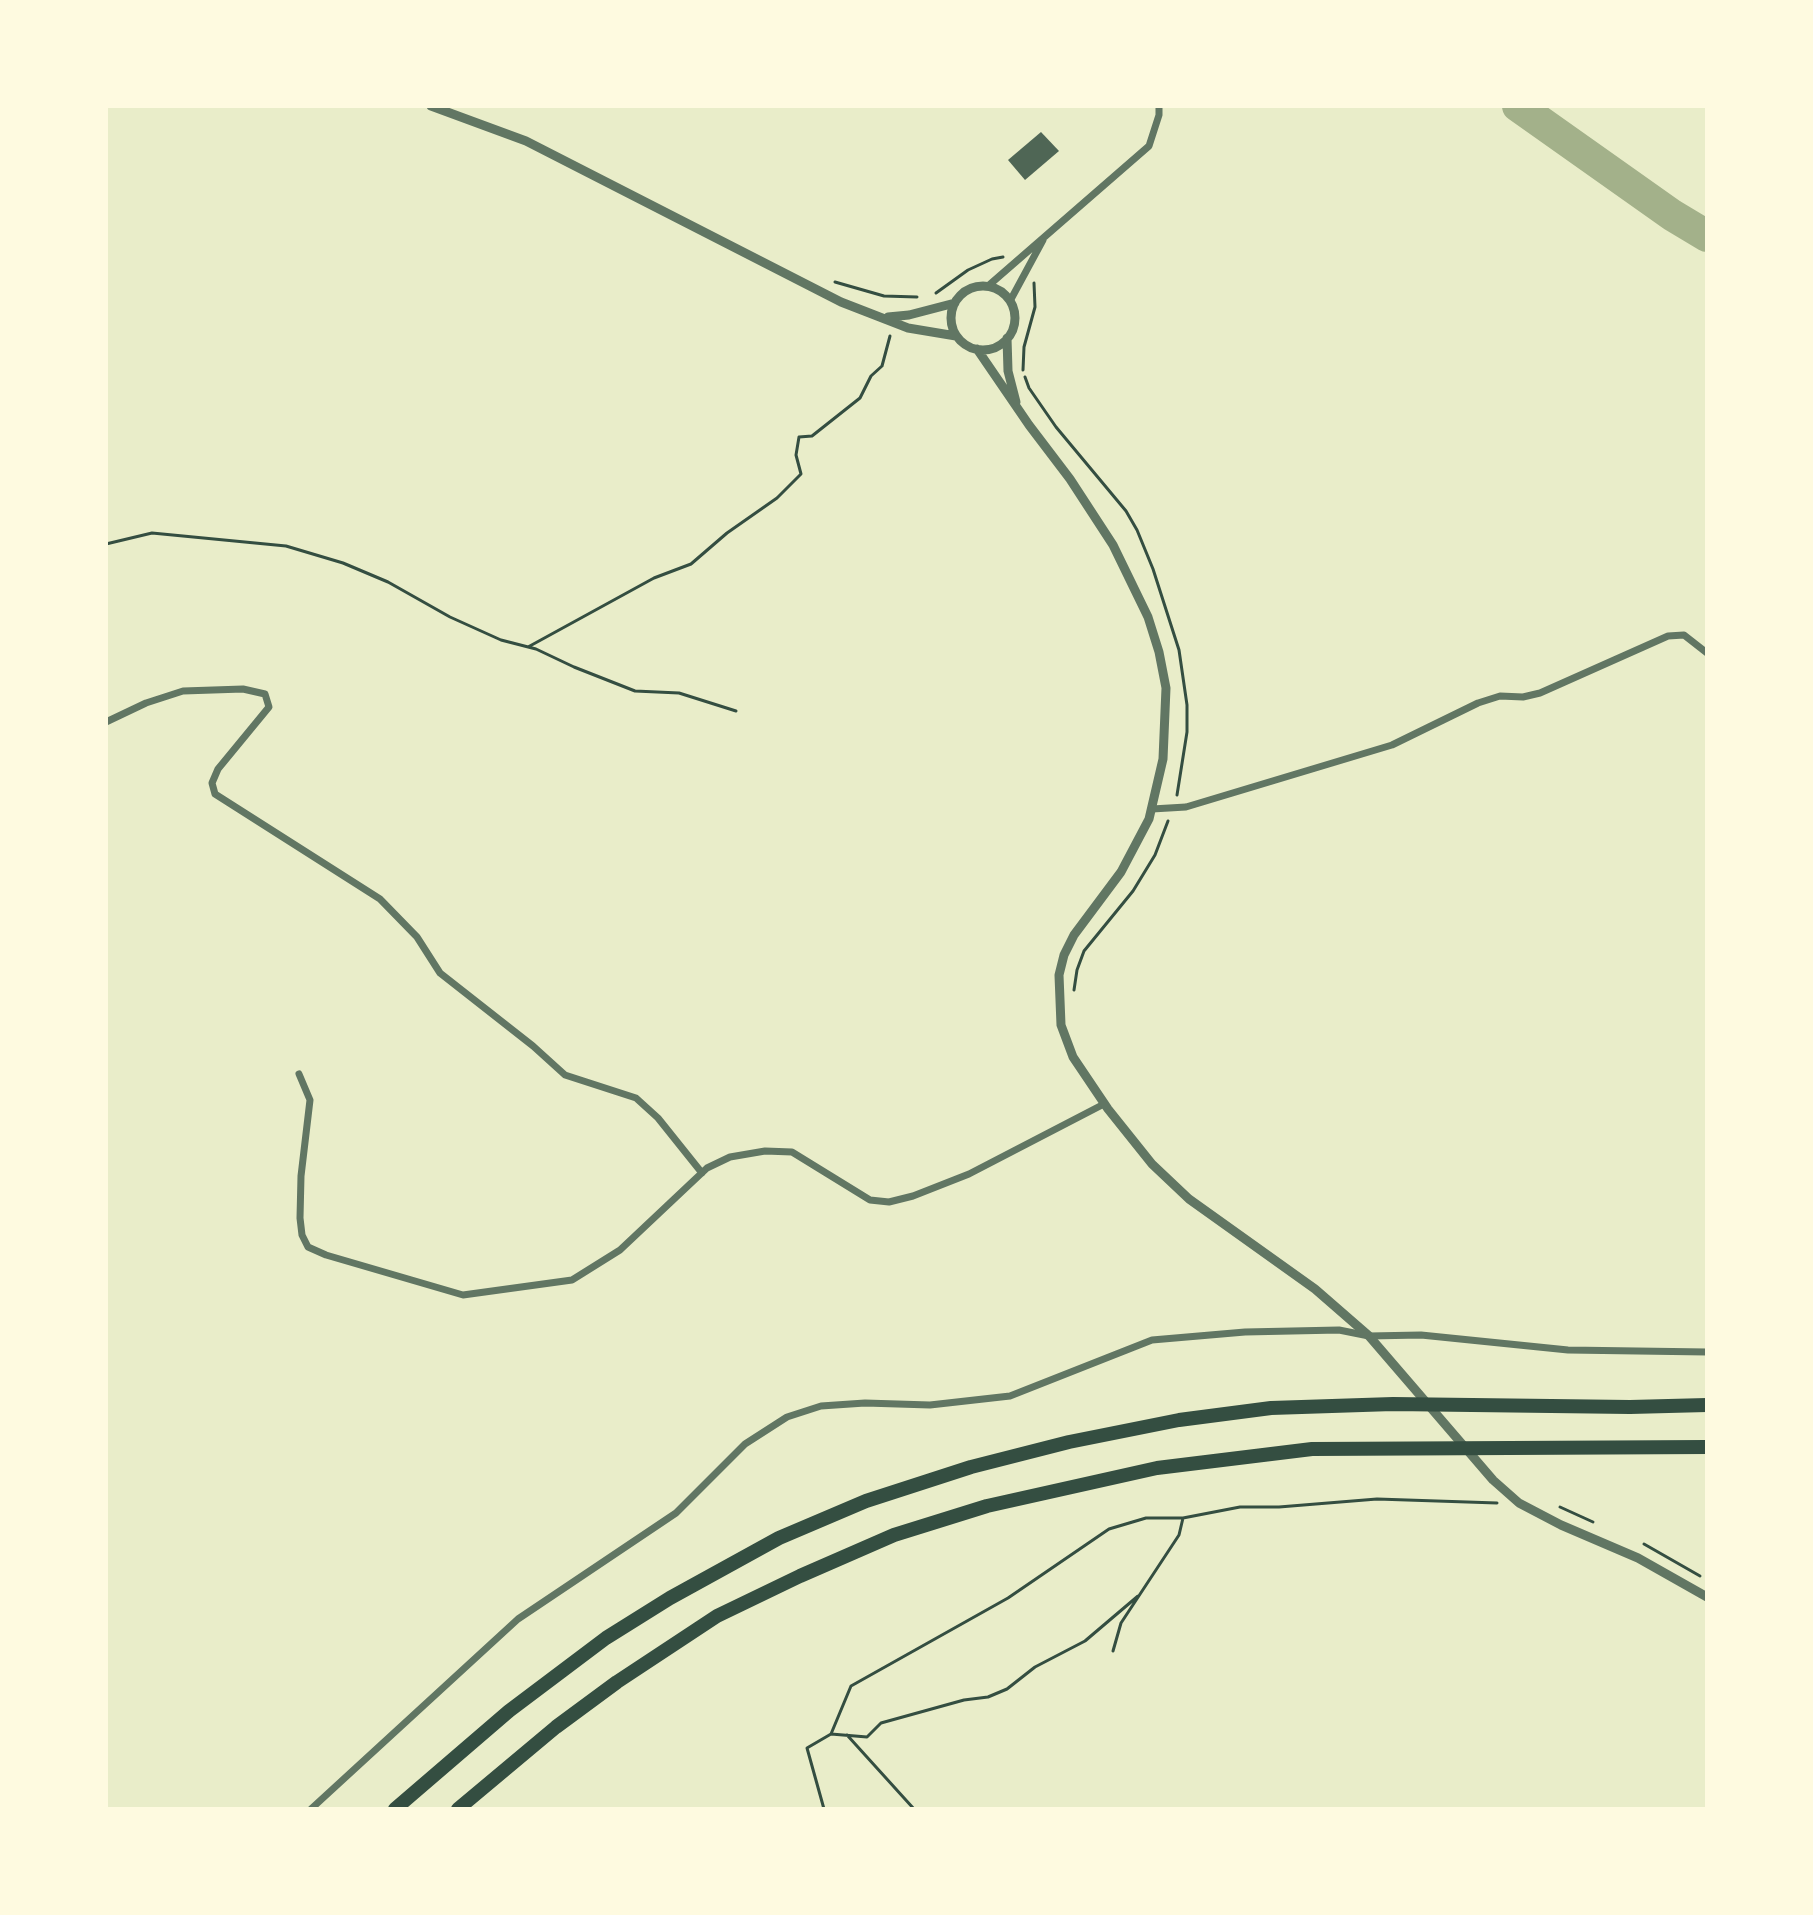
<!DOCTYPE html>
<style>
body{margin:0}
#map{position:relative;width:1813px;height:1915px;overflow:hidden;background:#e9edc9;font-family:"Nunito Sans",sans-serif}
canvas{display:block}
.frame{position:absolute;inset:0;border:108px solid #fefae0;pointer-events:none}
</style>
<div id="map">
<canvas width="1813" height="1915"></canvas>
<div class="frame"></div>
</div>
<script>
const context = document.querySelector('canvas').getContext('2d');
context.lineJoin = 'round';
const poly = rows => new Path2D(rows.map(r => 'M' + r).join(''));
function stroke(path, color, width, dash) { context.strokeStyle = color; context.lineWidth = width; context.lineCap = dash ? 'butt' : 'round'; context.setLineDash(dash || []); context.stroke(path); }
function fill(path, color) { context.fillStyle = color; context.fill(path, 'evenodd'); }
stroke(poly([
 [1518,106,1672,215,1707,236]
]), '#a3b18a', 32);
fill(poly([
 [1041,132,1059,151,1025,180,1008,160]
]), '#4f6655');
stroke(poly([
 [835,282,884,296,917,297],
 [936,293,968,270,992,259,1003,257],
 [1023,370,1024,347,1035,307,1034,283],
 [1025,377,1029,388,1056,427,1126,511,1137,530,1153,569,1179,650,1187,705,1187,732,1177,795],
 [106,544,152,533,286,546,343,563,388,582,450,617,501,640,536,649,574,667,635,691,679,693,736,711],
 [528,647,654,578,691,564,727,533,777,498,801,474,796,455,799,437,812,436,860,398,871,376,882,366,890,336],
 [1074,990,1077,970,1084,951,1133,891,1155,855,1168,821],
 [1560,1507,1593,1522],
 [1644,1544,1700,1576],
 [1113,1651,1121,1623,1179,1535,1183,1518,1240,1507,1279,1507,1377,1499,1497,1503],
 [831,1734,851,1686,1008,1598,1109,1529,1146,1518,1183,1518],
 [847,1735,914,1809],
 [824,1809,807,1748,831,1734,867,1737,881,1723,964,1700,988,1697,1007,1689,1035,1667,1085,1641,1138,1596]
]), '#344e41', 3);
stroke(poly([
 [988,286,1149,146,1159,115,1159,106],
 [1010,301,1043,240],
 [106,722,146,703,183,691,243,689,265,694,269,707,218,769,212,783,215,794,380,899,417,937,440,973,533,1046,565,1075,636,1098,658,1118,702,1173],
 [1152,809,1186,807,1392,745,1478,703,1500,696,1523,697,1540,693,1668,636,1684,635,1707,653],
 [299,1074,310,1100,301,1176,300,1218,302,1235,308,1247,326,1255,463,1295,572,1280,620,1250,707,1168,730,1157,765,1151,792,1152,870,1200,889,1202,913,1196,969,1174,1104,1104],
 [311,1809,518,1619,676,1513,745,1444,787,1417,821,1406,865,1403,930,1405,1010,1396,1152,1340,1245,1332,1339,1330,1369,1336,1421,1335,1568,1350,1707,1352]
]), '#617663', 7);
stroke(poly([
 [431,106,526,141,841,302,908,328,956,336],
 '951 318a32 32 0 1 1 64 0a32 32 0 1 1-64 0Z',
 [888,317,909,315,955,303],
 [1007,338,1008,371,1016,402],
 [977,349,1029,425,1070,479,1113,545,1148,617,1159,652,1166,688,1163,759,1149,819,1121,872,1074,935,1064,955,1059,975,1061,1025,1073,1057,1108,1109,1152,1164,1189,1199,1315,1289,1369,1336,1493,1480,1519,1503,1561,1525,1638,1558,1707,1597]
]), '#617663', 9);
stroke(poly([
 [395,1809,509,1711,606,1638,670,1598,779,1538,866,1501,971,1467,1069,1442,1179,1420,1271,1408,1393,1404,1630,1407,1707,1405],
 [458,1809,556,1727,617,1682,717,1616,800,1576,894,1535,987,1506,1157,1468,1312,1449,1707,1447]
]), '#344e41', 14);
</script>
